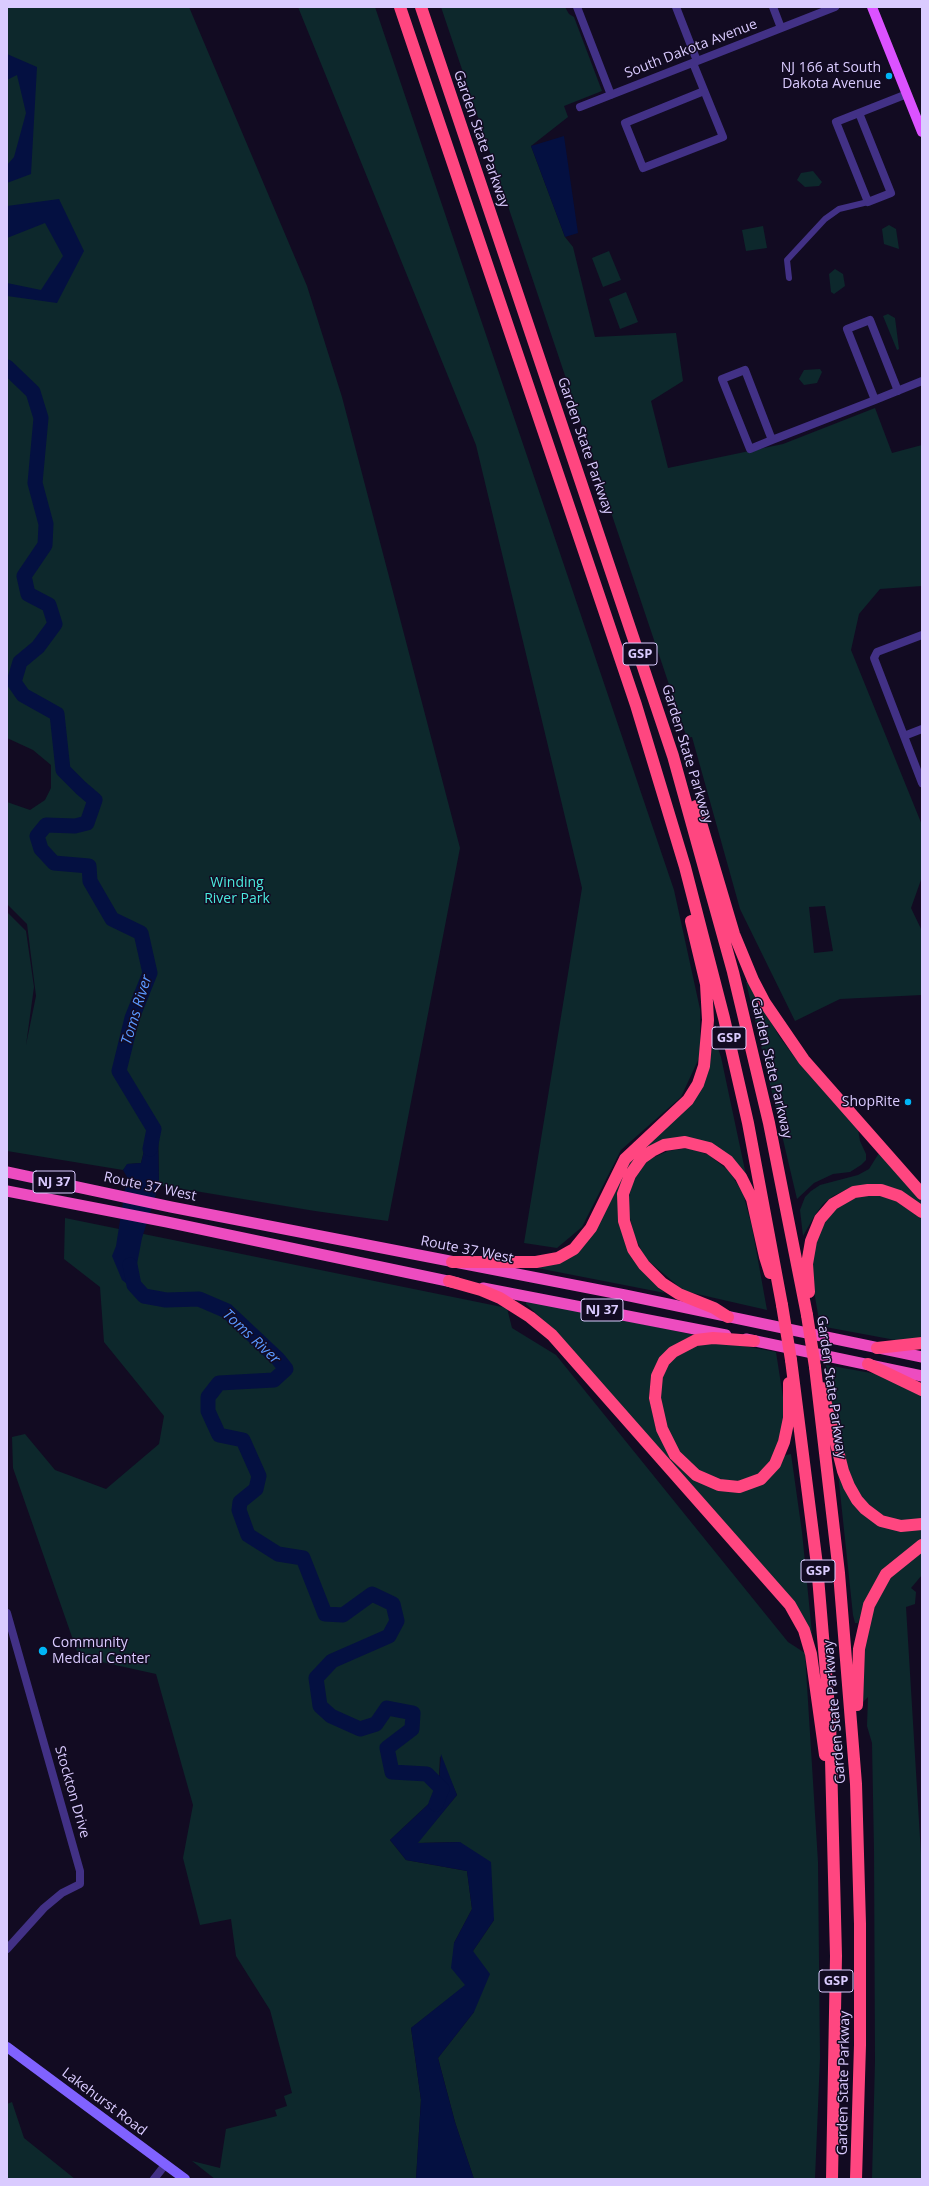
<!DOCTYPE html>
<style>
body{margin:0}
#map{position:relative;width:929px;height:2186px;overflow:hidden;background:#120b22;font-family:"Open Sans",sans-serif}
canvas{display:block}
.frame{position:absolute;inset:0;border:8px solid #dacbff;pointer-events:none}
</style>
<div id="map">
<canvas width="929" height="2186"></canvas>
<div class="frame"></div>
</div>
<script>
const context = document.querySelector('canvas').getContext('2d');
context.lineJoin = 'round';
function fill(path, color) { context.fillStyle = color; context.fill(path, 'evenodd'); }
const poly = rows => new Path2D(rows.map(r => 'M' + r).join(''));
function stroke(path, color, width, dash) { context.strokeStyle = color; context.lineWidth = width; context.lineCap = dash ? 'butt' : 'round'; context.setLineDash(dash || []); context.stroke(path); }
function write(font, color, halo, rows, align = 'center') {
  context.font = font + ' "Open Sans",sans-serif'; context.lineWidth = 3; context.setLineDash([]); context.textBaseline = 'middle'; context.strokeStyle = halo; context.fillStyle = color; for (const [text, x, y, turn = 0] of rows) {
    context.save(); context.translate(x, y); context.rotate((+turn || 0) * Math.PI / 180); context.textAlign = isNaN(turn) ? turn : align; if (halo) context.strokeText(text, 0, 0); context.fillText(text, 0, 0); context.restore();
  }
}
fill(poly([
 [7,7,189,7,307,286,342,397,460,848,388,1221,315,1211,159,1185,158,1131,150,1127,141,1163,128,1164,123,1170,7,1151,7,912,26,931,34,987,26,1045,36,996,27,924,7,904,7,802,30,810,45,800,51,788,51,765,33,750,7,738],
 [298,7,375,7,674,890,700,1009,700,1056,681,1097,621,1150,582,1227,557,1248,524,1243,582,888,476,445],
 [441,7,565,7,569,14,574,17,602,91,564,106,568,117,531,146,565,237,573,247,595,337,676,333,683,381,651,401,668,468,783,444,875,408,892,453,922,445,922,586,880,589,859,614,851,650,922,825,922,877,911,908,922,931,922,995,840,999,795,1021,740,909,692,737,687,738],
 [825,906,833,951,814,953,809,907],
 [813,171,822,182,819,186,805,187,797,180,801,173],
 [889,225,896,229,899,249,884,244,882,229],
 [763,226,767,248,746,251,742,230],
 [609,251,621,280,603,287,592,258],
 [835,269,843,274,845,286,834,294,831,292,829,274],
 [626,292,638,322,620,329,609,299],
 [888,314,895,318,899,349,897,350,883,316],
 [820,369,822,372,817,383,804,385,799,379,804,370],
 [748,981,779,1036,796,1059,858,1129,860,1141,866,1154,866,1160,861,1165,850,1172,833,1174,814,1183,797,1199,746,982],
 [714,1037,721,1057,746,1175,728,1155,661,1142,619,1190,645,1274,665,1293,532,1267,565,1259,626,1166,673,1121,709,1062],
 [688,1148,709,1155,729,1171,743,1193,752,1227,767,1310,684,1291,645,1258,634,1235,627,1205,633,1181,648,1160,668,1151],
 [879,1153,922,1202,922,1206,852,1187,833,1196,823,1204,815,1215,803,1236,800,1210,805,1197,811,1191,820,1185,858,1175,869,1169],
 [875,1194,893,1199,922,1219,922,1340,906,1342,820,1326,814,1291,812,1262,818,1235,832,1210,857,1196],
 [65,1218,507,1308,512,1328,556,1355,788,1642,805,1653,818,1862,820,2058,815,2179,474,2179,455,2122,438,2058,474,2012,473,1951,494,1920,460,1842,417,1843,457,1795,440,1756,438,1795,390,1840,406,1860,467,1871,472,1909,454,1943,466,1985,411,2028,421,2100,416,2179,215,2179,192,2161,220,2168,226,2129,277,2116,275,2110,287,2106,284,2096,292,2093,270,2010,236,1956,231,1919,200,1925,183,1858,193,1805,156,1674,79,1657,13,1468,12,1437,25,1434,55,1470,106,1489,159,1444,164,1416,104,1342,100,1287,64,1259],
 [526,1302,555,1306,695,1335,651,1377,649,1397,656,1429,671,1458,687,1474,693,1479,735,1492,786,1455,791,1454,802,1532,813,1644,808,1629,556,1332,526,1304],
 [722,1342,776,1352,783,1397,784,1426,773,1458,758,1474,740,1481,720,1480,695,1468,685,1460,671,1439,661,1408,661,1380,669,1362,689,1346],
 [826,1365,877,1374,922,1395,922,1520,904,1522,882,1516,862,1499,850,1478,830,1405],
 [838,1473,861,1513,922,1529,922,1539,885,1568,863,1609,858,1623,855,1623,853,1615],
 [922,1550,922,1575,911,1588,916,1592,915,1604,906,1607,922,1871,922,2179,872,2179,875,2061,874,1850,872,1743,867,1726,868,1697,860,1705,862,1650,876,1598,894,1572],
 [12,2102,24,2138,75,2179,7,2179,7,2104]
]), '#0d282c');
fill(poly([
 [7,54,37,67,31,174,7,183,7,165,14,157,26,113,17,75,7,80],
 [564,136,578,233,565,237,531,146],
 [59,199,84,251,57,303,7,296,7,283,41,290,63,256,45,223,7,238,7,206],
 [150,1127,158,1131,159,1185,142,1238,137,1264,139,1281,131,1287,122,1280,112,1256,116,1246,127,1177,123,1170,127,1164,141,1163],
 [441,1754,457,1795,418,1843,460,1842,491,1862,494,1920,473,1951,490,1974,474,2012,438,2058,455,2122,474,2179,416,2179,421,2100,411,2028,465,1985,451,1968,454,1943,472,1909,467,1871,406,1860,390,1840,438,1795]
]), '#041041');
stroke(poly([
 [7,367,33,392,41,418,35,483,46,524,45,545,24,576,28,594,49,605,55,624,38,647,20,662,14,682,23,695,57,714,63,770,81,788,95,800,87,823,75,826,46,825,37,836,41,849,54,863,89,866,90,881,112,919,141,933,150,973,132,1018,119,1071,154,1129,150,1149],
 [130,1265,134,1285,144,1296,166,1300,199,1299,227,1311,278,1359,286,1369,274,1380,219,1383,208,1397,208,1411,219,1435,243,1440,259,1476,256,1489,240,1502,239,1510,248,1535,278,1554,303,1558,325,1614,343,1615,372,1594,393,1604,397,1621,389,1636,332,1661,316,1678,320,1706,331,1716,360,1729,376,1724,387,1708,413,1713,412,1729,387,1748,392,1772,427,1774,442,1789,436,1804]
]), '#041041', 15);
stroke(poly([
 [789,278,787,260,825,219,839,209,868,202]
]), '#423186', 6);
stroke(poly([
 [577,7,611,95],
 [676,7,697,61],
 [773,7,781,28],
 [693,63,723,137,643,168,625,123,704,91],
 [580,107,835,7],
 [859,113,891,193,868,202,836,122,907,94],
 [875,400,847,329,870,320,898,391],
 [772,440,745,370,722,379,750,449,772,440,875,400,922,381],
 [922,635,877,652,874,658,922,783],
 [904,736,922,729],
 [7,1613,80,1871,80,1884,62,1893,44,1908,7,1949],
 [154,2179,165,2165]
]), '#423186', 8);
stroke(poly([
 [7,2047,185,2179]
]), '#8062ff', 10);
stroke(poly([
 [872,7,922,132]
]), '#db52ff', 10);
stroke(poly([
 [7,1172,171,1207,625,1295,922,1357],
 [7,1191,167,1222,457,1283],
 [483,1288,726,1335],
 [746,1339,922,1376]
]), '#ed4cc0', 11);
stroke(poly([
 [400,7,636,705,685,867,724,1018,748,1123,782,1305],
 [421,7,673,756,733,972,769,1123,807,1315],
 [696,806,734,934,753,980,765,1003,804,1060,922,1194],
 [452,1262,536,1262,558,1258,574,1249,591,1228,625,1159,688,1100,698,1084,704,1066,708,1020,706,984,691,921],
 [449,1281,481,1290,500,1298,530,1317,552,1335,790,1605,804,1630,811,1654,825,1755],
 [809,1292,807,1264,811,1241,820,1219,833,1204,854,1192,868,1190,881,1190,899,1196,922,1212],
 [728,1317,714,1308,679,1294,662,1283,644,1265,633,1249,624,1221,623,1194,630,1175,642,1158,652,1151,664,1145,685,1142,709,1148,728,1161,741,1177,752,1199,765,1257,770,1273],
 [754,1341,713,1338,696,1340,673,1352,664,1361,657,1376,655,1398,662,1429,675,1455,696,1475,719,1485,739,1487,761,1479,775,1464,784,1442,789,1418,789,1383],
 [877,1348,922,1343],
 [791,1360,817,1565,830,1720,836,1956,832,2179],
 [868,1364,922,1390],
 [815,1367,839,1573,856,1784,860,1924,860,2045,856,2179],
 [822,1388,843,1471,849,1486,857,1500,865,1509,881,1521,901,1526,922,1524],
 [857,1705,859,1649,869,1605,886,1574,922,1545]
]), '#ff4680', 12);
stroke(poly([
 [782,1305,791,1360],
 [807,1315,815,1367]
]), '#ff4680', 12);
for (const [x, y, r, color] of [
 [889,76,4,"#00b5f6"],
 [908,1102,4,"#00b5f6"],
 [43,1651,5,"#00b5f6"]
]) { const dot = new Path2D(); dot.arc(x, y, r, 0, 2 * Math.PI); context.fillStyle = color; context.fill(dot); stroke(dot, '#120b22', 1.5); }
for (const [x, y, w] of [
 [640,654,34],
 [729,1038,34],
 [54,1182,42],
 [602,1310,42],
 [818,1571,34],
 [836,1981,34]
]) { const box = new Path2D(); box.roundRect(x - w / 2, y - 11, w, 22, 3); context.fillStyle = '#120b22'; context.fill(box); stroke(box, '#dacbff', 1); }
write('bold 13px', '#dacbff', null, [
 ["GSP",640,654],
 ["GSP",729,1038],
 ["NJ 37",54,1182],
 ["NJ 37",602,1310],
 ["GSP",818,1571],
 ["GSP",836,1981]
]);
write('14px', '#dacbff', '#120b22', [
 ["South Dakota Avenue",691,49,-21],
 ["Garden State Parkway",481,139,71],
 ["Garden State Parkway",585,446,71],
 ["Garden State Parkway",687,754,73],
 ["Garden State Parkway",771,1068,77],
 ["Route 37 West",150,1187,12],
 ["Route 37 West",467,1250,11],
 ["Garden State Parkway",831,1387,82],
 ["Garden State Parkway",835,1712,-95],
 ["Stockton Drive",72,1792,74],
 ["Garden State Parkway",844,2083,-89],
 ["Lakehurst Road",104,2102,37]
]);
write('14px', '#dacbff', '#120b22', [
 ["NJ 166 at South",881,68],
 ["Dakota Avenue",881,84],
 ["ShopRite",900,1102],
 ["Community",52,1643,"left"],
 ["Medical Center",52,1659,"left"]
], 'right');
write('14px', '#4bebde', '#120b22', [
 ["Winding",237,883],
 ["River Park",237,899]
]);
write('italic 15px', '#5997ff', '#120b22', [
 ["Toms River",137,1010,-73],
 ["Toms River",251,1337,43]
]);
</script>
